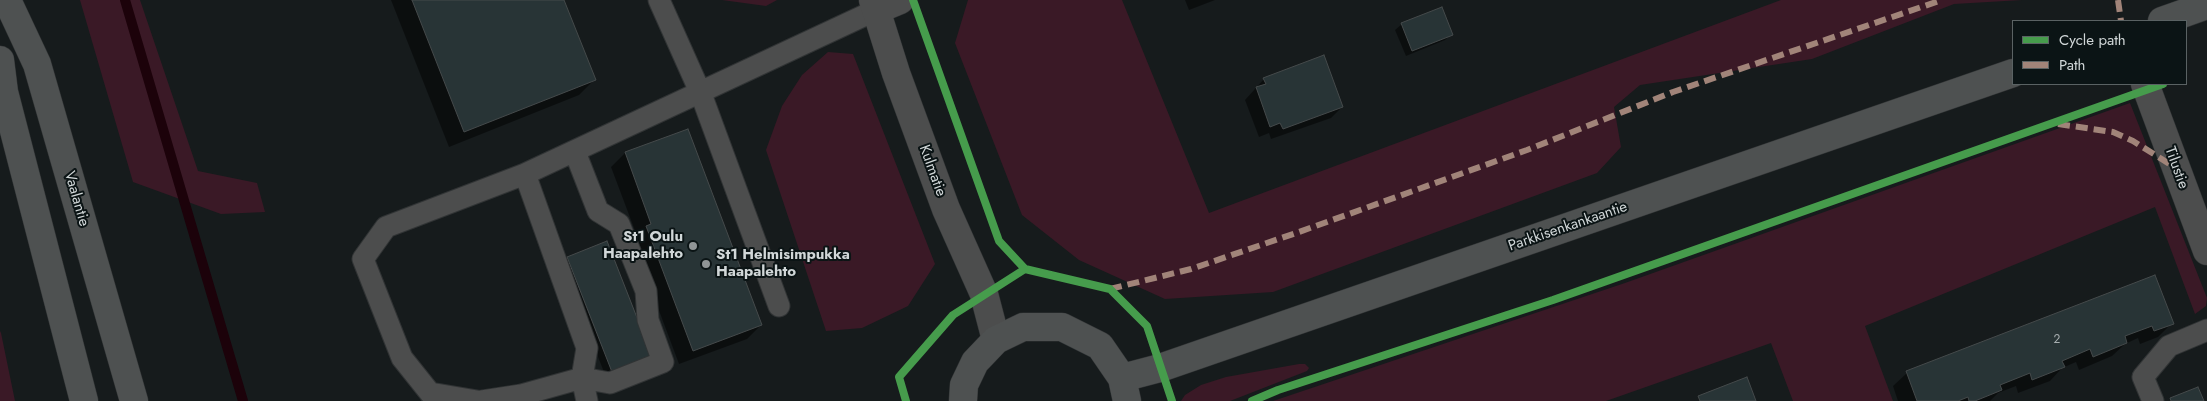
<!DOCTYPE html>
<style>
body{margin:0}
#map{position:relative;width:2207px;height:401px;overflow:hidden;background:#161b1c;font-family:Jost,sans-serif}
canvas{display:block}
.legend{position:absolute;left:2012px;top:20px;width:175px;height:65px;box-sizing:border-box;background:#0b1415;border:1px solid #5a6263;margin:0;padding:6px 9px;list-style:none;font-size:15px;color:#d1d7d8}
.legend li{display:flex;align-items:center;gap:10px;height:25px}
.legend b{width:25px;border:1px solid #5a6263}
</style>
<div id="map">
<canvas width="2207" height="401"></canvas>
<ul class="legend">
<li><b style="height:6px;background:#469c4c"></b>Cycle path</li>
<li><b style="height:6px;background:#a18479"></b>Path</li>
</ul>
</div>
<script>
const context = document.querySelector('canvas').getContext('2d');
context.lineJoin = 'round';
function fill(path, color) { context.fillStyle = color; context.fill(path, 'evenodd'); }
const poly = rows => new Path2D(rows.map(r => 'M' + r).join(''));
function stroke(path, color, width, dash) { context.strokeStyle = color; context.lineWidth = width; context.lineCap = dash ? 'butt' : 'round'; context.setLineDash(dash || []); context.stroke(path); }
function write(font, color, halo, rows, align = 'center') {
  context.font = font + ' Jost,sans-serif'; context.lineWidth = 4; context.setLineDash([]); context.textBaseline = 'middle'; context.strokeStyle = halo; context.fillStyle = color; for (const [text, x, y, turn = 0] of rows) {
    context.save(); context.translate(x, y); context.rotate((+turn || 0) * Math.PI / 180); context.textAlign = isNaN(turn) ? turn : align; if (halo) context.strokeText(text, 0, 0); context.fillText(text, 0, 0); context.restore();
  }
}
fill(poly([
 [80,0,140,0,198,171,257,183,265,212,221,214,133,182],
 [722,0,777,0,766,6],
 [968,0,1122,0,1209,213,1781,0,2022,0,1954,4,1812,59,1640,85,1614,107,1621,147,1597,173,1273,292,1165,299,1079,260,1022,215,955,43],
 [828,52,853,54,935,264,908,306,862,328,826,331,766,150,782,106,802,75],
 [2130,103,2207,298,2206,306,2195,314,2155,207,1865,326,1893,401,1793,401,1771,343,1606,401,1273,401,1625,283],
 [0,331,1,333,15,401,0,401],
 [1299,364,1305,364,1309,368,1307,371,1230,401,1181,401,1185,395,1201,385,1226,377]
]), '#3a1926');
fill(poly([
 [391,0,563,0,594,80,579,95,449,147],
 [1185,0,1215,0,1189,10],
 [1441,8,1451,34,1445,40,1406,56,1395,30,1402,24],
 [1264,79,1342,107,1331,118,1271,139,1269,133,1259,137,1245,100],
 [687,130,761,325,747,339,679,364,633,241,637,236,611,167,625,153],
 [607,243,651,356,606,377,561,264,567,258],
 [2154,277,2172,323,2158,337,2140,344,2138,338,2125,344,2112,356,2079,370,2076,362,2062,368,2050,381,2018,393,2016,386,1998,393,1990,401,1898,401,1893,386,1907,373]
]), '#0007');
stroke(poly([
 [125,0,243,401]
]), '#1c020a', 10);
const building = poly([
 [412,0,564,0,596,80,464,132,412,0],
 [1442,7,1453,35,1412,51,1401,23,1442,7],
 [1324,55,1343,107,1283,129,1280,123,1270,127,1256,87,1266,84,1263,78,1324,55],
 [688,129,762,325,693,351,646,226,651,224,625,152,688,129],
 [607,241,652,356,612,372,567,257,607,241],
 [2155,275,2174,324,2154,331,2152,326,2125,336,2127,343,2093,357,2090,349,2062,361,2065,367,2032,380,2030,373,2000,385,2002,390,1975,401,1969,401,1968,397,1958,401,1917,401,1906,371,2155,275],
 [1747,377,1756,401,1700,401,1698,396,1747,377],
 [2198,387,2204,401,2171,401,2170,398,2198,387]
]);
fill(building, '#283436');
stroke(building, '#454a4b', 1);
const lane = poly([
 [659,0,701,94,779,306],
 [477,401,430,393,402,358,363,259,386,227,525,174],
 [482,401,521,395,582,378,610,383,663,362,648,320,646,291,619,224,598,211,575,152],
 [587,401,582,378,587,348,525,174,876,10],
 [2153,401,2143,377,2169,346,2207,330]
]);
const street = poly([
 [873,0,896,73,946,209,984,294,996,340],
 [876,10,900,0],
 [2145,84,2207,251]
]);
const secondary = poly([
 [7,0,37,64,134,401],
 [2162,21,2207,5],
 [0,60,4,92,84,401],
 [1122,378,1160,368,2013,73],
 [963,401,964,385,975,362,996,340,1023,327,1062,327,1100,346,1122,378,1127,401]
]);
stroke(lane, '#313435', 23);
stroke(street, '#313435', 29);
stroke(secondary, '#313435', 29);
stroke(lane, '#4c4d4d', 21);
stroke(street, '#4c4d4d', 28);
stroke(secondary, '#4e5151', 28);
stroke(poly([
 [2118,0,2121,21],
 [2058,124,2113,132,2133,141,2176,168],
 [1110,289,1191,269,1299,232,1527,150,1673,92,1942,0]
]), '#a18479', 6, [12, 6]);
stroke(poly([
 [913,0,999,241,1025,269,1110,289,1147,326,1172,401],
 [906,401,899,377,953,315,1025,269],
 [1252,401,1278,390,1553,300,2163,84]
]), '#469c4c', 8);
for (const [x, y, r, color] of [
 [693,246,5,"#909596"],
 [706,264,5,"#909596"]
]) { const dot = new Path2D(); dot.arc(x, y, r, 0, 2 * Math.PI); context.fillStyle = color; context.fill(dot); stroke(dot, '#0b1415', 2); }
write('12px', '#a7aeb0', null, [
 ["2",2057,340]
]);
write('15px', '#d1d7d8', '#0b1415', [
 ["Tilustie",2176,168,70],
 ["Kulmatie",932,171,70],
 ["Vaalantie",76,199,74],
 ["Parkkisenkankaantie",1568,227,-19]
]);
write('bold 15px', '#d1d7d8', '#0b1415', [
 ["St1 Oulu",683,237],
 ["Haapalehto",683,254],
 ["St1 Helmisimpukka",716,255,"left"],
 ["Haapalehto",716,272,"left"]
], 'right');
</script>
